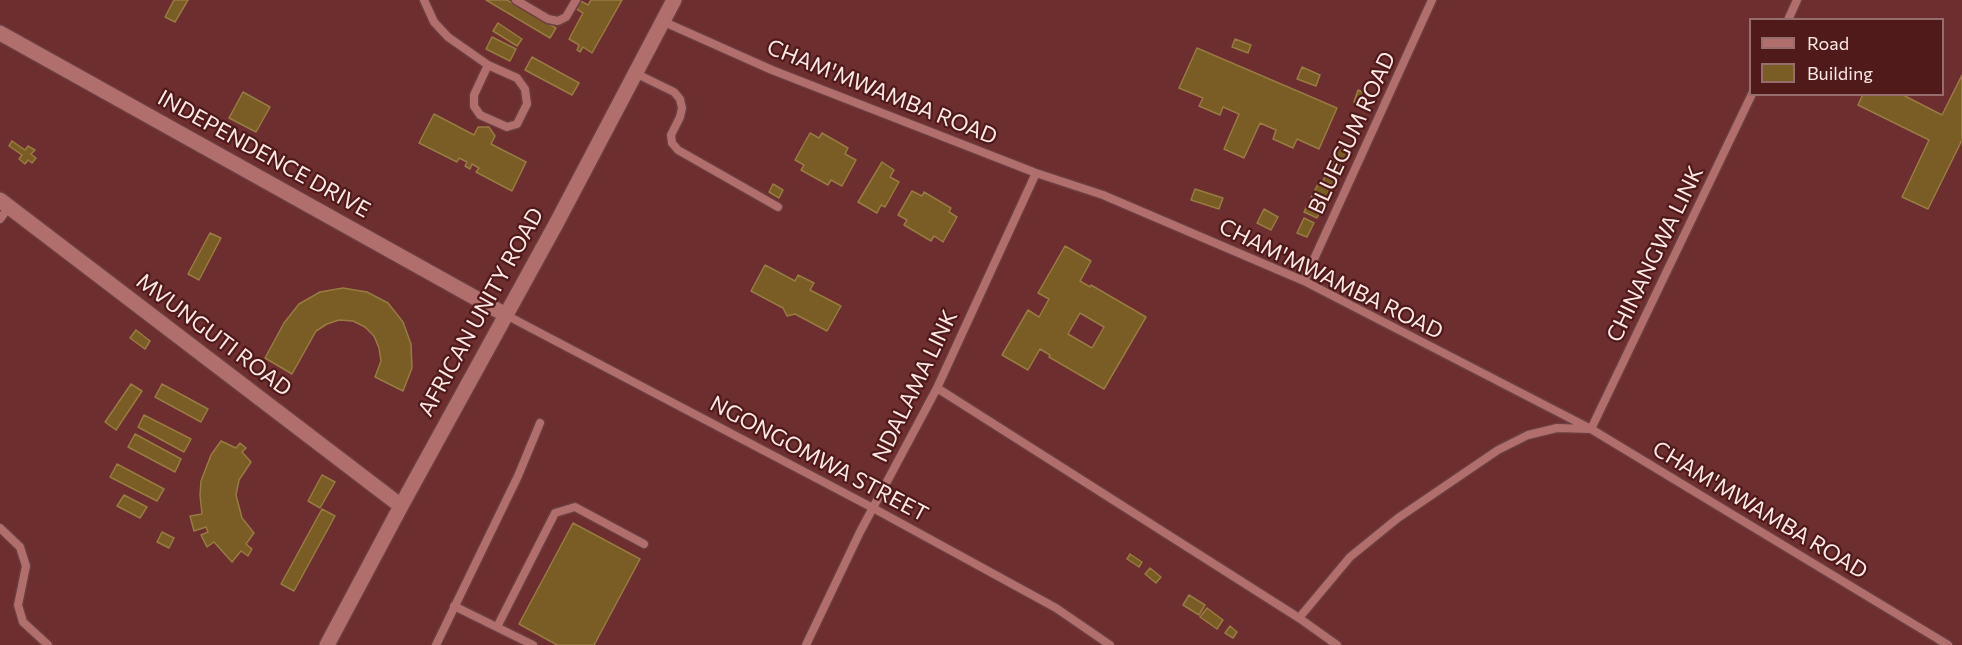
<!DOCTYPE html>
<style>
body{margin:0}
#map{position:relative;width:1962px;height:645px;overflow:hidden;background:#5c2423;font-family:Commissioner,sans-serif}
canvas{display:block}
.legend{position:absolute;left:1749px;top:18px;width:195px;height:78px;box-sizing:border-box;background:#50191a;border:2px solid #966c6c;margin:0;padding:8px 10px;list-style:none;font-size:18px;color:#fee8e6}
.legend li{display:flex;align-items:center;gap:12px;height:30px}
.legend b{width:30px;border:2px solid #966c6c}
</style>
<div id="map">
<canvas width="1962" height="645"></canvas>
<ul class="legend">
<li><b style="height:8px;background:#b06f6c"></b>Road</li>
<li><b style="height:16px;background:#795d24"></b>Building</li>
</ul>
</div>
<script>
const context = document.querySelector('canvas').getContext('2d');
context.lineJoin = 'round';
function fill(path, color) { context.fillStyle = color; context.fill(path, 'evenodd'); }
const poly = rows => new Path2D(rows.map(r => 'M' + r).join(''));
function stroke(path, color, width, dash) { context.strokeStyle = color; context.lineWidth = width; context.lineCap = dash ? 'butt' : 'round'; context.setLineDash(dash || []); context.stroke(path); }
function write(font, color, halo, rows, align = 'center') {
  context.font = font + ' Commissioner,sans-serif'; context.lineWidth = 4.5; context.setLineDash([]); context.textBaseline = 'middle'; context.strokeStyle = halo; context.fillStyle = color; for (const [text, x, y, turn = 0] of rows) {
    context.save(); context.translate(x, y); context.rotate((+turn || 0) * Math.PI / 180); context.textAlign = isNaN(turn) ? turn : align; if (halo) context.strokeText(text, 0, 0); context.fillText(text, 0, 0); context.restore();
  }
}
fill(poly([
 [0,0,1962,0,1962,645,0,645],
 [1750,20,1942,20,1942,94,1750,94]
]), '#6c2e2e');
const building = poly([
 [174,0,188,0,175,22,165,17,174,0],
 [486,0,507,0,556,28,550,38,486,0],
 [579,0,588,5,591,0,622,0,592,53,583,47,580,52,577,50,579,45,569,39,583,13,575,8,579,0],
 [498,23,522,39,517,46,493,31,498,23],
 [492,37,516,49,510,61,486,49,492,37],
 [1235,39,1251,45,1248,53,1232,47,1235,39],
 [1197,48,1337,108,1319,149,1297,139,1293,148,1273,139,1276,130,1260,123,1244,158,1224,149,1239,114,1223,107,1220,115,1199,106,1203,98,1179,88,1197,48],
 [532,57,579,83,572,95,525,70,532,57],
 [1302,67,1320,75,1316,86,1297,79,1302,67],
 [1962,75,1962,140,1928,209,1902,197,1929,140,1858,105,1863,94,1901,94,1942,115,1962,75],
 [1358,90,1367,94,1363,105,1354,102,1358,90],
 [243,92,270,107,256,132,229,118,243,92],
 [434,114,474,135,478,127,489,127,495,136,491,144,526,162,512,191,476,172,479,168,472,164,470,169,465,166,467,162,459,158,457,162,419,143,434,114],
 [810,133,819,138,822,133,848,148,845,154,856,160,842,186,831,180,828,185,801,170,804,165,795,160,810,133],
 [1341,140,1352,145,1334,186,1323,181,1341,140],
 [12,141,25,150,28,146,35,150,31,154,36,158,32,163,28,160,25,164,19,159,22,155,9,146,12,141],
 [882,162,894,170,890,177,899,182,885,207,881,205,877,213,858,202,882,162],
 [1319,182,1331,188,1317,218,1304,212,1319,182],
 [773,184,783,190,779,198,769,192,773,184],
 [1195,189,1223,198,1219,209,1191,200,1195,189],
 [912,191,922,196,924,192,951,208,949,212,957,217,943,242,934,236,931,241,904,225,907,220,898,215,912,191],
 [1264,209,1278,217,1271,230,1257,223,1264,209],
 [1304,218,1314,223,1307,237,1297,233,1304,218],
 [210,233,221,238,199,280,188,274,210,233],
 [1065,246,1091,261,1080,281,1090,287,1091,285,1146,317,1104,389,1049,357,1050,355,1040,349,1028,370,1002,355,1028,310,1039,317,1049,299,1038,293,1065,246],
 [1080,313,1104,327,1092,348,1068,334,1080,313],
 [765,265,795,281,798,275,814,283,810,290,841,306,827,331,795,314,787,316,783,308,751,291,765,265],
 [343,288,367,292,388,303,403,322,411,344,412,368,403,391,375,377,381,361,379,348,374,336,365,327,353,321,339,320,327,324,316,331,292,374,265,358,284,323,299,304,320,292,343,288],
 [136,330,150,341,145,349,130,338,136,330],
 [131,384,142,391,116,430,105,422,131,384],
 [162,384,208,409,201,422,155,397,162,384],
 [144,415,191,439,184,452,138,427,144,415],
 [135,434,181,459,175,472,128,447,135,434],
 [221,441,236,448,240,443,246,448,242,452,251,462,239,480,236,495,242,518,254,533,246,544,252,549,248,556,241,551,232,562,214,542,207,547,201,535,208,532,206,527,194,531,190,516,202,514,200,495,201,481,211,455,221,441],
 [117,464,164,489,157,501,110,477,117,464],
 [322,475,335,482,320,508,308,501,322,475],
 [124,495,147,507,140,518,117,506,124,495],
 [322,509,335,516,294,591,281,584,322,509],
 [573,523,640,559,594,645,557,645,519,624,573,523],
 [162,532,174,538,169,548,157,542,162,532],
 [1130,554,1142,562,1139,567,1127,559,1130,554],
 [1150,568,1161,577,1156,583,1145,574,1150,568],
 [1189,595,1205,605,1199,615,1183,605,1189,595],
 [1207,608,1223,620,1217,629,1200,617,1207,608],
 [1230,626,1237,632,1233,638,1225,633,1230,626]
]);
fill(building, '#795d24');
stroke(building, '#977b43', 1.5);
const service = poly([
 [424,0,434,22,448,37,488,65,517,78,525,89,527,104,517,124,507,127,480,115,474,106,474,95,488,65],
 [516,0,548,19,558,21,566,17,576,0],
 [1788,20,1797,0],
 [662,21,772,70,1036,173,1103,195,1304,281,1591,429,1948,645],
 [635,73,674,92,680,99,682,108,680,117,671,135,672,143,678,150,778,207],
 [0,219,9,207],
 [1304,281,1432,0],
 [506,315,873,508,1056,608,1110,645],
 [937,388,1299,618,1337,645],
 [0,528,20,547,26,566,18,605,23,622,48,645],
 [454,606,533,645],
 [1299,618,1350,557,1398,518,1498,450,1528,435,1557,428,1591,429,1752,94],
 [497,627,555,513,575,507,644,544],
 [436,645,518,476,540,423],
 [806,645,860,532,937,388,1036,173]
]);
const minor = poly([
 [0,33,506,315],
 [0,200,401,506],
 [327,645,401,506,556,224,674,0]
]);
stroke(service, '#6c3e40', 11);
stroke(minor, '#6c3e40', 18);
stroke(service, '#b06f6c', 8);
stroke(minor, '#b06f6c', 15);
write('22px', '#fee8e6', '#50191a', [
 ["CHAM'MWAMBA ROAD",882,92,22],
 ["BLUEGUM ROAD",1352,133,-65],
 ["INDEPENDENCE DRIVE",264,154,29],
 ["CHINANGWA LINK",1655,254,-64],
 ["CHAM'MWAMBA ROAD",1331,279,26],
 ["AFRICAN UNITY ROAD",481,312,-61],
 ["MVUNGUTI ROAD",214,335,37],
 ["NDALAMA LINK",915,386,-64],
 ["NGONGOMWA STREET",819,459,28],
 ["CHAM'MWAMBA ROAD",1760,510,31]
]);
</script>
